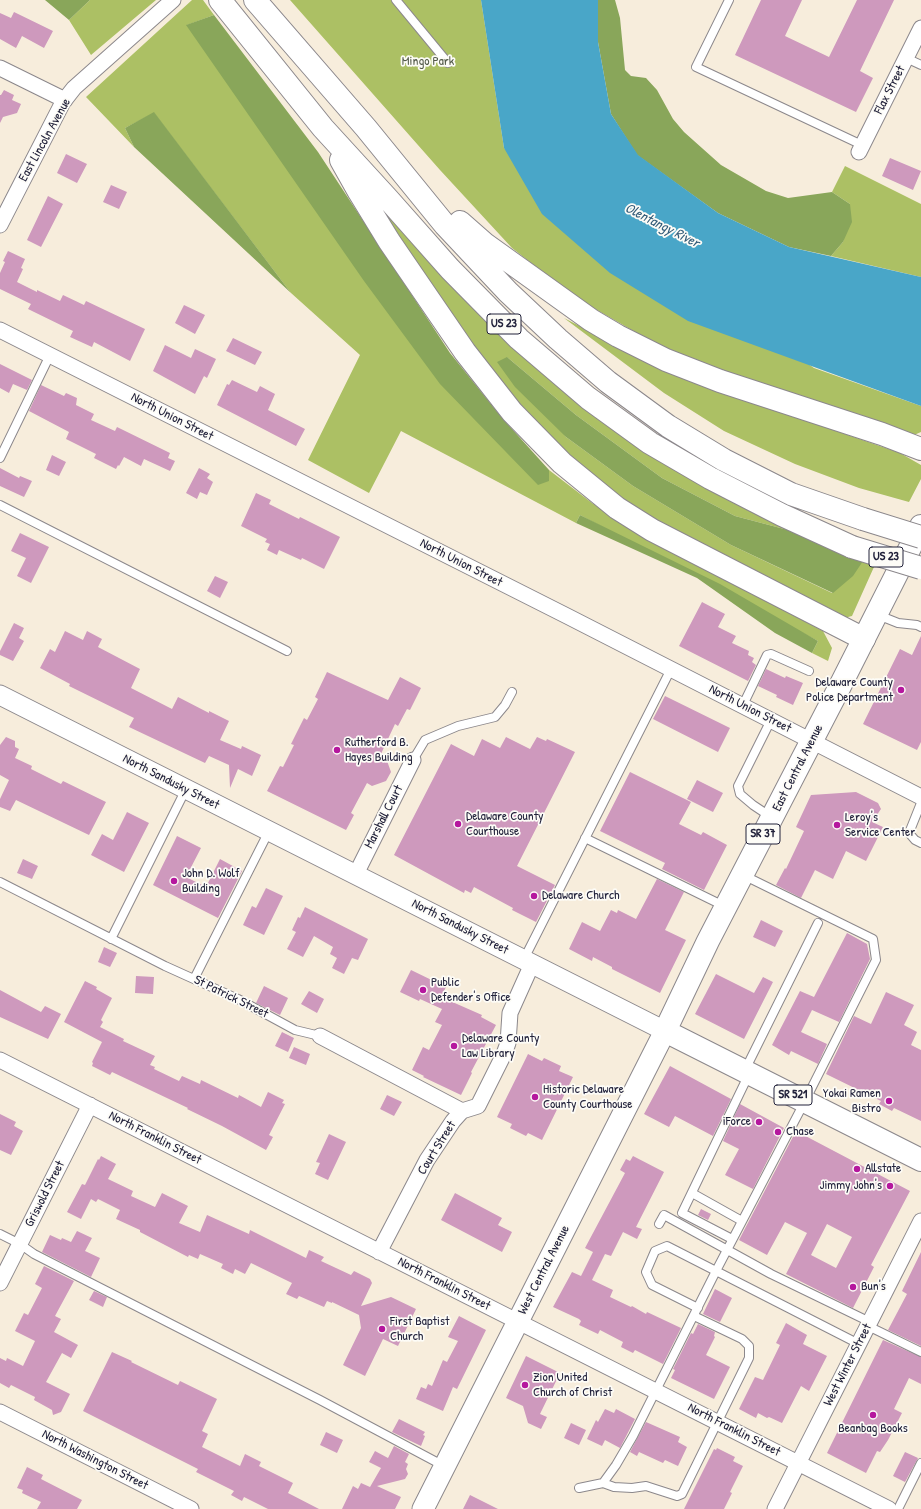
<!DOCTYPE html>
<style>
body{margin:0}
canvas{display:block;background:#f7eddc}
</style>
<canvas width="921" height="1509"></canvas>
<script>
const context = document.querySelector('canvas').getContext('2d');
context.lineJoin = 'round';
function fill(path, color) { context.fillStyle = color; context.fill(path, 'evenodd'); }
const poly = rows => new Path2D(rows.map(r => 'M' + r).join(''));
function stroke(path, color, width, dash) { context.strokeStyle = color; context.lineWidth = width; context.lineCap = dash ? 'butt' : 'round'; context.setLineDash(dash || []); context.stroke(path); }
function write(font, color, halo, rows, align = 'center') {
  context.font = font + ' "Patrick Hand",sans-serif'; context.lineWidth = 3.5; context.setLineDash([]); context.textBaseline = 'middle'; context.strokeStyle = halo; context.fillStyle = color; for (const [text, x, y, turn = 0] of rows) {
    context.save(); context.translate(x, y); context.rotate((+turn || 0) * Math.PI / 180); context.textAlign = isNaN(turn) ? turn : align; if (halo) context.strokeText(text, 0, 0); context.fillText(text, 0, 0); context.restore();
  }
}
fill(poly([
 [90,0,156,0,91,55,69,20],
 [192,0,203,0,214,15,187,25,549,481,549,470,592,503,640,534,823,631,832,648,828,661,812,653,818,641,580,515,576,523,401,431,369,493,308,460,360,355,291,293,154,113,125,128,134,147,86,97],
 [290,0,481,0,504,148,814,368,921,406,921,432,914,435,702,363,651,341,576,298,512,248,440,170],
 [845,166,921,204,921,277,831,256,843,242,850,204,832,192],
 [381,202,488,324,572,399,822,539,735,516,662,478,576,415,507,357,566,437,633,486,731,545,832,593,867,555,878,558,852,616,844,618,657,524,567,459,477,361,375,207],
 [564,318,657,366,718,390,900,453,921,465,921,479,909,502,859,488,795,464,724,431,664,393]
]), '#acc064');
fill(poly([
 [45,0,90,0,69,20],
 [598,0,615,0,620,18,625,70,631,76,646,78,657,90,673,119,684,132,721,165,766,191,788,198,832,192,850,204,852,222,843,242,831,256,789,247,718,213,637,155,611,114,598,42],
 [214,15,318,152,450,353,503,419,549,470,549,481,538,485,440,384,364,281,186,25],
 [154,112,291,293,134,147,125,128],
 [507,357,576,415,662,478,735,516,822,539,867,555,853,576,833,593,731,545,633,486,566,437,515,387,497,362],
 [580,515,720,584,818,641,812,653,775,633,697,578,576,523]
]), '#89a65a');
fill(poly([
 [481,0,598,0,598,42,611,114,638,155,718,213,789,247,921,277,921,406,688,321,610,273,542,214,504,148]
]), '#49a6c8');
fill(poly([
 [761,0,802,0,785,36,829,57,857,0,894,0,860,71,873,78,856,112,735,55],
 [14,12,53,31,44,48,22,36,16,48,0,39,0,13,11,18],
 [4,90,14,95,12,100,21,104,17,113,3,117,0,123,0,95,1,95],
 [66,154,87,164,77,183,57,173],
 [890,158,921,171,913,190,882,176],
 [111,185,127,192,119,209,103,202],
 [48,196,63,204,41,247,27,240],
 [8,251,25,259,21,268,23,269,17,282,37,292,37,290,60,301,63,295,84,305,86,301,145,329,130,361,94,342,92,347,70,337,73,331,28,309,31,304,0,289,0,273,5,262,3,261],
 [184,305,205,315,195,334,175,323],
 [233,338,262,352,255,365,226,351],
 [165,345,191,358,195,349,216,359,207,378,204,376,195,394,153,371],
 [0,364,32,380,27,390,13,384,9,393,0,388],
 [232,380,257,392,260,386,275,394,268,410,305,429,296,446,217,405,227,384,229,385],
 [41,385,64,396,66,393,77,398,76,405,94,414,91,420,115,431,117,427,170,453,168,458,175,461,170,471,144,459,141,466,124,457,119,466,118,465,116,469,94,458,96,454,66,439,69,432,29,411],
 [52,455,66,462,59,476,46,470],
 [0,468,19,478,20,476,32,481,24,497,0,486],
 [199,468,210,474,207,478,213,482,207,495,200,492,197,499,186,493],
 [256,493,271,500,269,504,299,519,300,517,340,537,324,569,302,558,301,560,279,550,277,555,267,550,270,544,265,542,267,539,241,526],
 [20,533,49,547,31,583,17,576,26,558,11,551],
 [215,576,228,582,220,598,207,591],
 [702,602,725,614,718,627,736,636,732,643,749,651,748,655,754,658,752,662,756,665,748,681,679,646],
 [14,623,24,628,19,638,24,641,13,661,0,655,0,651],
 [65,631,83,640,87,631,102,639,98,647,140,669,131,688,172,709,178,697,209,713,209,711,229,721,220,740,241,749,242,746,261,755,252,776,238,769,230,788,229,765,209,756,205,763,129,727,134,718,69,686,70,684,40,668,50,649,55,652],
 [921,636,921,742,917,750,863,724,900,649,912,655],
 [766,669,785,678,786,676,803,683,793,705,776,697,777,695,758,686],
 [327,672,388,700,400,677,421,688,410,710,407,709,398,726,395,724,380,756,386,758,391,772,386,781,372,786,367,783,351,813,354,815,346,830,267,791,280,766,283,767,294,745,291,744,304,718,307,720,318,699,315,697],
 [665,696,730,728,718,752,653,719],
 [6,737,15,741,15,747,19,749,15,758,32,766,31,769,61,784,63,781,106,802,89,835,16,800,10,811,0,807,0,799,9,780,0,775,0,745],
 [506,737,530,749,537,737,546,741,547,739,575,752,517,866,555,885,536,922,512,910,513,908,474,887,471,893,465,890,464,893,394,855,451,744,474,756,482,739,500,748],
 [630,772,691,802,679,824,701,835,703,832,727,845,704,890,662,869,665,863,600,831],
 [697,780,723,793,713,812,687,799],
 [856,792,878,803,881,809,872,822,883,827,866,861,846,851,833,879,815,870,801,898,776,885,785,868,786,869,804,831,796,827,811,795],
 [127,812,149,823,124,872,91,855,102,834,113,840],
 [177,836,201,848,186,877,206,887,220,859,242,871,218,918,153,885],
 [23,859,38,866,32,879,17,873],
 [657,879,684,892,665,930,686,940,660,993,612,969,612,967,593,957,592,961,569,949,582,922,600,931,611,910,617,913,618,910,636,919],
 [266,888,283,896,264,935,243,925,252,906,256,908],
 [305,907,368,939,358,960,352,958,344,974,332,968,337,958,330,954,333,947,314,936,303,957,287,949,296,932,292,930,298,917,300,918],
 [761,920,783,931,775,947,753,937],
 [847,933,867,944,870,959,839,1022,812,1010,801,1032,827,1044,818,1064,791,1051,789,1055,772,1045,800,991,814,997],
 [104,947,117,953,110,967,98,962],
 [411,970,446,987,441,997,482,1015,481,1017,496,1025,471,1072,472,1073,461,1095,423,1077,424,1076,412,1070,423,1047,429,1050,442,1025,435,1022,442,1009,420,999,419,1001,400,992],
 [716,974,754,993,763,977,773,982,744,1039,695,1014],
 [136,976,154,977,153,994,135,993],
 [85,981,97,987,96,989,112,998,101,1020,103,1022,100,1027,124,1039,123,1041,155,1056,150,1065,155,1067,154,1069,179,1081,182,1076,200,1084,201,1080,238,1098,239,1095,261,1107,268,1092,284,1100,282,1103,285,1104,269,1135,273,1137,266,1150,222,1126,187,1109,188,1108,112,1072,110,1075,92,1066,93,1063,92,1062,102,1042,64,1022],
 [264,986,288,998,280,1015,256,1003],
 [0,990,41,1012,45,1006,61,1014,48,1039,0,1017],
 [309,991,324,999,317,1013,301,1004],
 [886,992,914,1005,904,1025,917,1032,911,1045,921,1050,921,1121,894,1108,892,1111,879,1104,881,1101,826,1074,854,1016,871,1024],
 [282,1032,294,1038,288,1052,275,1046],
 [294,1047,310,1054,306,1065,289,1058],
 [528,1054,542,1061,544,1058,561,1066,559,1071,573,1077,542,1140,528,1133,526,1136,510,1128,512,1124,497,1117],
 [670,1066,731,1099,713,1136,675,1116,669,1127,644,1114],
 [387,1095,402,1102,394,1116,380,1109],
 [740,1104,784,1128,753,1189,725,1175,739,1149,723,1141],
 [0,1114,16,1122,14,1126,23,1131,11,1155,0,1150],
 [796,1131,910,1191,871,1265,874,1267,853,1308,786,1274,807,1233,785,1222,767,1255,739,1240],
 [827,1224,852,1237,836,1268,811,1255],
 [329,1134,346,1142,328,1180,315,1174,320,1163,316,1162],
 [101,1156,116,1164,108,1179,133,1191,131,1196,155,1207,162,1193,188,1206,179,1223,200,1232,207,1215,249,1234,250,1230,306,1258,309,1250,324,1257,321,1261,351,1275,354,1271,370,1279,372,1283,361,1306,391,1297,416,1309,398,1346,383,1339,365,1376,343,1365,361,1328,359,1315,332,1302,332,1303,327,1301,324,1307,299,1296,297,1299,286,1294,292,1283,251,1263,245,1274,235,1269,233,1274,221,1268,223,1264,200,1254,198,1259,189,1255,188,1257,140,1232,140,1230,116,1219,120,1210,98,1199,96,1202,91,1199,81,1219,67,1212,82,1184,85,1185,98,1159,99,1160],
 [633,1156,664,1172,636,1227,642,1229,637,1239,623,1232,611,1256,605,1254,592,1280,613,1290,610,1297,631,1307,632,1306,646,1314,647,1312,681,1328,663,1364,635,1350,633,1353,621,1347,623,1342,600,1330,598,1334,579,1325,581,1321,579,1319,553,1307,572,1272,581,1276,593,1252,585,1248,625,1173,620,1170,626,1159,630,1161],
 [455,1193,502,1218,498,1225,512,1232,502,1252,441,1220],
 [701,1209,711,1214,708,1220,698,1215],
 [77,1231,92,1238,85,1251,100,1258,91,1277,42,1252,50,1235,61,1240,62,1238,71,1242],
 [921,1252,921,1346,888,1330,907,1294,902,1291],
 [44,1266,74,1281,55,1316,61,1319,54,1332,78,1345,71,1358,62,1353,46,1382,70,1394,61,1412,53,1415,52,1410,34,1400,35,1397,11,1385,9,1388,0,1383,0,1358,6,1361,7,1358,23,1366,35,1341,15,1331,24,1313,28,1315,42,1288,35,1284],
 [715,1289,732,1298,720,1322,703,1314],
 [94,1291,107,1297,103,1307,89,1300],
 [459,1316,486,1330,457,1389,453,1387,443,1411,416,1399,421,1387,426,1389,428,1384,432,1386,443,1360,447,1362,458,1341,448,1337],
 [786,1323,807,1335,803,1344,827,1356,809,1391,801,1386,782,1423,769,1417,767,1418,758,1413,756,1418,739,1409,755,1377,763,1380,780,1345,776,1343],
 [698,1324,715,1332,714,1336,715,1337,706,1355,730,1367,714,1399,671,1378,675,1370,673,1369,691,1333,693,1334],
 [883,1340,921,1357,921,1384,909,1378,894,1409,902,1413,888,1440,880,1452,877,1451,866,1473,827,1453],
 [112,1352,132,1361,131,1362,178,1385,180,1381,217,1399,202,1431,208,1434,202,1447,240,1466,245,1454,261,1462,259,1466,293,1483,288,1493,319,1509,268,1509,244,1497,242,1501,231,1495,234,1491,196,1472,198,1469,83,1411],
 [526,1356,560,1373,540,1414,547,1417,541,1429,528,1423,523,1406,506,1398],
 [605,1409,614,1413,616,1409,635,1419,620,1448,605,1440,602,1446,587,1439,596,1420,598,1422],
 [399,1419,425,1432,423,1435,425,1436,421,1446,392,1432],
 [646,1422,680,1437,678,1442,687,1447,678,1466,665,1460,663,1463,639,1452,637,1456,630,1452],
 [571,1423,586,1430,579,1445,564,1438],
 [326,1432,343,1440,337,1453,320,1445],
 [394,1446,409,1454,405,1462,408,1464,406,1469,408,1474,405,1479,377,1486,401,1497,395,1509,342,1509,353,1486,358,1489,361,1483,370,1487,381,1468,369,1462,375,1451,388,1458],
 [717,1448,735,1457,733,1461,743,1466,730,1492,732,1493,724,1509,684,1509,714,1449,716,1450],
 [905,1452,918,1458,905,1482,893,1476],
 [27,1467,43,1475,41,1479,82,1500,77,1509,37,1509,41,1502,22,1493,23,1490,17,1488],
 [470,1495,498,1509,463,1509]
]), '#ce99bd');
const service = poly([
 [396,0,448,63],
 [729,0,696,67,862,145],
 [906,58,921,65],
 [0,458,50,355],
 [0,505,287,651],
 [878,615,898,623,917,625,921,627],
 [743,705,767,655,771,654,809,671],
 [771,720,738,786,740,794,753,805,771,817],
 [413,760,425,740,458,726,495,717,505,705,512,692],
 [921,803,909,833,915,840,921,843],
 [585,838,724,906],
 [0,882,165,966,238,999,295,1030,320,1036],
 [111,939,186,789],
 [524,959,671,669],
 [194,979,269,831],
 [745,1070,818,923],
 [692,1193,742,1221],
 [659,1224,664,1215,771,1274,870,1322],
 [0,1234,20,1244,34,1254,320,1400,444,1466],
 [732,1239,682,1213,749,1074],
 [698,1308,652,1285,646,1272,655,1251,667,1246,859,1344],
 [868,1326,921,1352],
 [603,1483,616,1465,633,1436,716,1271,805,1101,876,960,873,939,743,875],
 [579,1488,603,1483,614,1487,632,1488,646,1486,677,1496,682,1494,749,1358,749,1346,742,1339,694,1316],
 [898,1509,921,1463]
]);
const minor = poly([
 [0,68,65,100],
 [859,152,921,28],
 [0,225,63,102,74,88,173,0],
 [0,330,567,616,921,797],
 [356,874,413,760],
 [320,1036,462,1111],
 [0,1060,889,1509],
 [379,1252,427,1160,453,1121,462,1111,478,1106,504,1054,508,1043,510,1013,532,964],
 [0,1283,90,1105],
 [0,1412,191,1509],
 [775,1509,921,1221]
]);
const tertiary = poly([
 [0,695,665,1031]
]);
const secondary = poly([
 [423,1509,665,1031]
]);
const trunk = poly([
 [921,526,838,690,708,941,665,1031,921,1160]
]);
const motorway = poly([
 [220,0,323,128,388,199,450,269,519,339,588,398,650,443,710,478,782,515,852,547],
 [255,0,366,128,445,225,508,292,558,339,608,382,668,426,724,460,791,494,863,519],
 [341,160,359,192,389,241,465,352,512,412,562,463,617,508,652,530,864,639],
 [460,222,485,244,591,320,618,336,666,360,720,381,882,434,921,449]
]);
stroke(service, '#8c888c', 10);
stroke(minor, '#8c888c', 17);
stroke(tertiary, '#8c888c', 21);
stroke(secondary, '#8c888c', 23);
stroke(trunk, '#8c888c', 24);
stroke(motorway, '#8c888c', 24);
stroke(service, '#fff', 8);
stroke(minor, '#fff', 15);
stroke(tertiary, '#fff', 19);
stroke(secondary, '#fff', 21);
stroke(trunk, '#fff', 22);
stroke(motorway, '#fff', 22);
const motorwayBridge = poly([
 [863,519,921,537],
 [852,547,921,568]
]);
stroke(motorwayBridge, '#8c888c', 24, []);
stroke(motorwayBridge, '#fff', 22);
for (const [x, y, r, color] of [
 [901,690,4,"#b5179e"],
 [337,750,4,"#b5179e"],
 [458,824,4,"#b5179e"],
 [837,825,4,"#b5179e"],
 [174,881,4,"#b5179e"],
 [534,896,4,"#b5179e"],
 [423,990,4,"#b5179e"],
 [454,1046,4,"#b5179e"],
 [535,1097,4,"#b5179e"],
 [889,1101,4,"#b5179e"],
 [759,1122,4,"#b5179e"],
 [778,1132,4,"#b5179e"],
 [857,1169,4,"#b5179e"],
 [890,1186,4,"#b5179e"],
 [853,1287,4,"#b5179e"],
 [382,1329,4,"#b5179e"],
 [525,1385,4,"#b5179e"],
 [873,1415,4,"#b5179e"]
]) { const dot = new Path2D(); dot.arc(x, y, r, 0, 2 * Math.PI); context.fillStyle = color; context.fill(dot); stroke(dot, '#fdfcf7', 1.5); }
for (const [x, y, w] of [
 [504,324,34],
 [886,557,34],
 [763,834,34],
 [793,1095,38]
]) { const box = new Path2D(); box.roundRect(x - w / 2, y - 10, w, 20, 3); context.fillStyle = '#fdfcf7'; context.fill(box); stroke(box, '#22223b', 1); }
write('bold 12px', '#22223b', null, [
 ["US 23",504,324],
 ["US 23",886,557],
 ["SR 37",763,834],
 ["SR 521",793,1095]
]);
write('13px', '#525949', '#fdfcf7', [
 ["Mingo Park",428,62]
]);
write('13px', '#22223b', '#fdfcf7', [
 ["Flax Street",890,90,-63],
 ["East Lincoln Avenue",45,140,-61],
 ["North Union Street",172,417,27],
 ["North Union Street",461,563,27],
 ["North Union Street",750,709,27],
 ["East Central Avenue",798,768,-63],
 ["North Sandusky Street",171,782,27],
 ["Marshall Court",384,817,-63],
 ["North Sandusky Street",460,927,27],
 ["St Patrick Street",231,997,26],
 ["North Franklin Street",155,1138,27],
 ["Court Street",437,1148,-58],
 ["Griswold Street",45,1194,-63],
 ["West Central Avenue",544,1270,-63],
 ["North Franklin Street",444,1284,27],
 ["West Winter Street",848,1365,-63],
 ["North Franklin Street",734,1430,27],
 ["North Washington Street",95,1460,27]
]);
write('13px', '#22223b', '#fdfcf7', [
 ["Delaware County",893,683,"right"],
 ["Police Department",893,698,"right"],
 ["Rutherford B.",345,743],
 ["Hayes Building",345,758],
 ["Delaware County",466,817],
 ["Courthouse",466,832],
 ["Leroy's",845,818],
 ["Service Center",845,833],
 ["John D. Wolf",182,874],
 ["Building",182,889],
 ["Delaware Church",542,896],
 ["Public",431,983],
 ["Defender's Office",431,998],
 ["Delaware County",462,1039],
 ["Law Library",462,1054],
 ["Historic Delaware",543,1090],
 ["County Courthouse",543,1105],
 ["Yokai Ramen",881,1094,"right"],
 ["Bistro",881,1109,"right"],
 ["iForce",751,1122,"right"],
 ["Chase",786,1132],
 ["Allstate",865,1169],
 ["Jimmy John's",882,1186,"right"],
 ["Bun's",861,1287],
 ["First Baptist",390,1322],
 ["Church",390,1337],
 ["Zion United",533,1378],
 ["Church of Christ",533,1393],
 ["Beanbag Books",873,1429,"center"]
], 'left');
write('italic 14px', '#345d7a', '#fdfcf7', [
 ["Olentangy River",662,226,27]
]);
</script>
